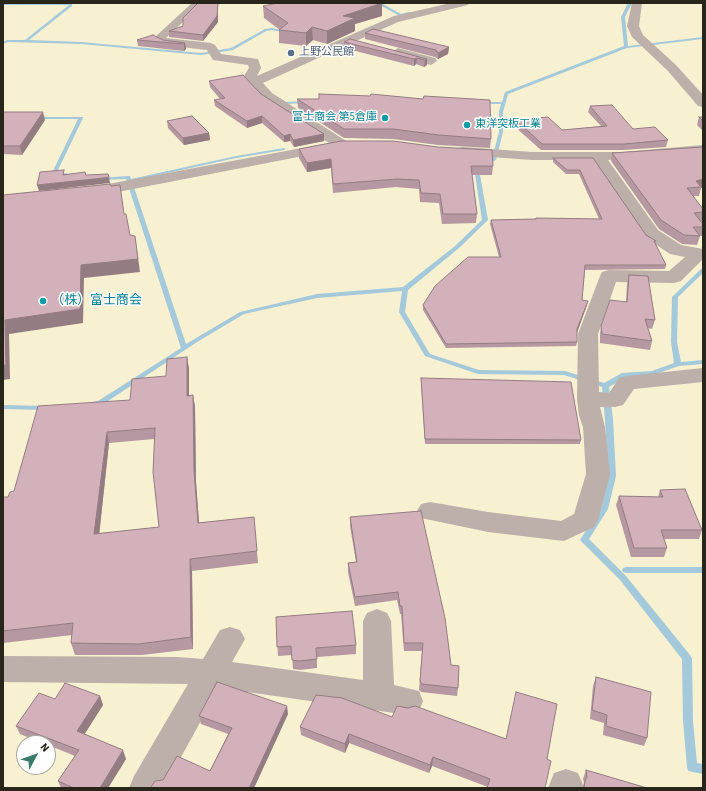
<!DOCTYPE html>
<meta charset="utf-8">
<style>
body{margin:0}
#map{position:relative;width:706px;height:791px;overflow:hidden;background:#f7f0d1;font-family:"Source Sans 3",sans-serif}
canvas{display:block}
.frame{position:absolute;inset:0;border:4px solid #28261a;pointer-events:none}
.north{position:absolute;left:16px;top:735px;width:40px;height:40px;box-sizing:border-box;background:#fff;border:1px solid #a9a8a3;border-radius:50%;rotate:49deg;font-size:11px;font-weight:700;line-height:16px;text-align:center;color:#28261a}
.north::after{content:'';display:block;margin:auto;width:14px;height:18px;background:#3a7c6c;clip-path:polygon(50% 0,100% 100%,50% 72%,0 100%)}
</style>
<div id="map">
<canvas width="706" height="791"></canvas>
<div class="frame"></div>
<div class="north">N</div>
</div>
<script>
const context = document.querySelector('canvas').getContext('2d');
context.lineJoin = 'round';
const poly = rows => new Path2D(rows.map(r => 'M' + r).join(''));
function fill(path, color) { context.fillStyle = color; context.fill(path, 'evenodd'); }
function stroke(path, color, width, dash) { context.strokeStyle = color; context.lineWidth = width; context.lineCap = dash ? 'butt' : 'round'; context.setLineDash(dash || []); context.stroke(path); }
function write(font, color, halo, rows, align = 'center') {
  context.font = font + ' "Source Sans 3","Noto Sans JP",sans-serif'; context.lineWidth = 3; context.setLineDash([]); context.textBaseline = 'middle'; context.strokeStyle = halo; context.fillStyle = color; for (const [text, x, y, turn = 0] of rows) {
    context.save(); context.translate(x, y); context.rotate((+turn || 0) * Math.PI / 180); context.textAlign = isNaN(turn) ? turn : align; if (halo) context.strokeText(text, 0, 0); context.fillText(text, 0, 0); context.restore();
  }
}
fill(poly([
 [3,3,68,3,72,4,72,6,29,40,81,42,201,53,231,48,265,29,272,28,290,32,288,33,272,30,266,31,233,50,201,55,81,44,8,42,3,44,3,42,7,40,25,40,69,5,3,5,3,3],
 [376,3,381,3,401,14,409,12,411,13,400,16,376,3],
 [628,3,632,3,625,17,628,46,703,37,703,39,627,48,508,94,503,112,503,132,496,160,479,169,488,220,459,248,408,290,405,312,430,354,479,370,565,371,604,383,622,373,652,371,674,363,671,342,672,297,701,269,703,268,703,273,678,297,677,342,681,362,703,360,703,364,679,366,653,375,626,377,609,387,613,419,616,476,608,509,589,539,626,576,690,655,692,658,693,721,697,763,703,764,703,774,688,771,687,767,683,721,682,659,620,580,580,540,600,509,608,476,605,419,602,387,564,375,478,374,425,356,399,312,402,291,317,298,244,314,197,342,102,405,95,406,91,404,92,402,98,401,181,348,126,179,101,180,99,180,99,178,128,176,130,176,131,179,236,156,284,148,286,149,284,150,236,158,132,181,186,344,240,312,317,294,403,287,455,246,482,220,474,168,492,159,499,132,499,112,501,104,480,104,480,102,502,102,505,92,624,46,621,17,628,3],
 [278,98,280,98,286,102,307,101,309,102,307,103,285,104,278,100,278,98],
 [33,117,83,117,83,118,57,172,77,175,79,175,79,177,54,174,52,173,78,119,33,119,33,117],
 [3,405,47,406,51,408,47,410,3,409,3,405],
 [626,567,703,567,703,573,626,573,623,572,622,570,623,568,626,567]
]), '#a3c9da');
fill(poly([
 [192,3,203,3,166,38,211,43,215,45,221,54,258,59,261,68,257,76,394,16,451,3,469,3,468,5,398,22,263,83,272,93,346,141,348,144,346,147,336,147,334,150,329,151,92,197,86,195,84,192,86,189,92,187,329,143,262,99,244,76,249,68,248,65,213,60,207,50,164,45,155,41,153,39,155,37,192,3],
 [632,3,642,3,639,26,643,35,676,65,703,95,703,107,698,106,668,71,632,37,627,26,632,3],
 [398,48,435,58,437,61,431,65,394,55,392,52,398,48],
 [703,145,703,153,608,160,658,230,681,245,703,249,703,259,681,281,674,283,616,282,598,334,599,392,609,393,619,378,627,376,703,368,703,382,634,389,623,405,615,407,600,407,605,427,610,474,598,520,594,527,564,541,488,532,421,518,417,511,421,504,430,502,488,512,561,521,574,514,586,474,583,427,579,416,577,399,578,334,600,276,602,272,609,270,669,271,685,257,670,254,646,238,593,160,532,160,463,155,458,154,456,151,458,148,463,147,532,152,623,152,703,145],
 [377,609,387,613,391,621,394,685,419,691,423,701,419,711,408,715,219,688,164,788,129,788,134,776,188,684,3,682,3,656,177,657,203,659,220,630,230,627,240,630,245,639,232,662,363,680,363,621,367,613,377,609],
 [566,769,578,773,583,785,582,788,548,788,554,773,566,769]
]), '#bdafa9');
fill(poly([
 [218,3,218,22,203,41,169,37,169,31,183,26],
 [263,6,382,16,355,24,355,31,327,44,313,40,306,46,279,43,279,30,280,30,264,18],
 [365,33,449,47,448,54,438,59,435,57,365,39],
 [137,40,163,40,185,43,186,49,184,51,138,46],
 [344,42,427,59,427,65,424,67,416,64,414,66,344,48],
 [209,81,261,94,324,141,294,147,290,141,284,142,262,123,247,128,215,106,214,100,220,99,210,87],
 [319,94,491,139,490,148,438,145,393,139,344,138,298,108,297,99,319,99],
 [590,106,633,129,668,140,666,147,623,150,541,150,515,127,516,120,562,130,601,126,588,112],
 [3,112,45,120,22,155,3,154],
 [699,117,703,117,703,131,697,125],
 [167,121,209,133,210,140,184,145,168,128],
 [299,149,493,166,492,175,472,175,477,214,476,223,442,224,439,203,420,202,419,189,396,187,333,193,331,168,307,172,299,158],
 [612,153,703,188,701,188,699,196,693,196,703,209,703,221,701,221,703,224,703,236,700,236,697,245,682,244,659,229,611,161],
 [553,158,593,158,646,235,656,241,655,243,666,265,665,269,585,270,582,300,587,305,577,331,577,342,576,346,446,348,423,310,423,305,499,257,490,224,491,220,535,219,536,218,599,219,579,174,566,174,553,162],
 [629,275,655,320,652,329,648,328,652,341,650,350,600,343,600,334,601,326,626,302,627,284],
 [187,357,189,369,189,395,193,395,195,407,196,482,199,523,254,517,258,563,192,571,193,649,142,655,75,655,71,643,72,635,3,643,3,497,8,497,14,491,130,400,166,376],
 [154,439,159,527,99,534,109,443],
 [421,378,581,440,580,444,425,444,421,383],
 [660,490,702,530,699,539,664,539,667,548,664,557,631,557,616,505,619,496,658,497],
 [350,517,451,665,458,688,457,696,421,692,419,690,422,651,404,651,401,614,400,614,397,600,355,606,348,572,348,563,356,562,350,526],
 [276,617,356,645,356,654,317,657,317,668,300,670,293,669,292,655,278,656],
 [596,677,647,738,644,746,603,735,604,723,590,719,593,686],
 [100,696,103,705,84,734,126,759,108,788,61,788,58,781,75,756,48,745,48,743,42,743,20,734,16,726,55,699],
 [557,704,488,787,432,766,429,773,349,743,345,753,301,735,300,727,392,717,506,739],
 [288,714,254,788,151,788,151,787,163,780,210,771,228,734,201,724,199,716],
 [586,770,647,788,582,788,584,783,583,779]
]), '#b598a1');
fill(poly([
 [218,3,218,22,203,41,203,35],
 [382,3,382,16,355,24,355,31,327,44,327,31,343,16],
 [312,27,313,40,306,46,306,33],
 [185,43,186,49,184,51,184,44],
 [449,47,448,54,438,59,438,53],
 [417,58,416,64,414,66,414,59],
 [427,59,427,65,424,67,425,60],
 [43,112,45,120,22,155,20,146],
 [262,116,262,123,247,128,247,121],
 [209,133,210,140,184,145,183,138],
 [290,134,290,141,284,142,284,136],
 [324,134,324,141,294,147,293,140],
 [331,159,331,168,307,172,307,163],
 [109,177,110,183,39,191,37,185],
 [703,179,703,188,701,188,701,187,696,181],
 [135,236,140,272,84,278,83,323,9,334,10,379,3,380,3,365,5,320,81,265],
 [588,301,587,305,577,333,577,329],
 [187,357,189,369,189,407,187,396],
 [193,395,195,407,196,482,200,535,198,523,194,471],
 [107,432,109,443,98,546,94,534],
 [190,559,192,571,193,649,191,637],
 [100,696,103,705,81,740,77,731],
 [287,706,288,714,254,788,249,788],
 [349,734,349,743,345,753,345,744],
 [123,750,126,759,108,788,100,788],
 [433,757,432,766,429,773,430,765]
]), '#947c83');
const building = poly([
 [198,3,218,3,217,16,203,35,169,31,183,26,183,18,198,3],
 [278,3,382,3,343,16,355,18,327,31,312,27,306,33,279,30,288,23,263,6,278,3],
 [373,29,449,47,438,53,436,50,365,33,373,29],
 [153,35,163,40,185,43,184,44,137,40,153,35],
 [350,39,427,59,425,60,417,58,414,59,344,42,350,39],
 [243,75,261,94,324,134,293,140,290,134,284,136,262,116,247,121,214,100,225,98,209,81,243,75],
 [319,94,370,96,371,94,423,99,424,96,490,100,491,139,439,135,393,129,344,129,297,99,319,99,319,94],
 [612,105,633,129,655,127,668,140,624,144,542,144,516,120,548,117,562,130,607,126,590,106,612,105],
 [3,112,43,112,20,146,3,146,3,112],
 [192,116,209,133,183,138,167,121,192,116],
 [699,117,703,117,703,121,699,117],
 [341,141,393,141,438,147,492,150,493,166,471,166,477,214,443,214,440,194,421,193,419,180,397,179,333,184,331,159,307,163,299,149,341,141],
 [703,147,703,179,696,181,701,187,687,188,703,209,703,212,694,213,703,224,703,227,693,227,700,236,684,235,661,220,612,153,703,147],
 [553,158,593,158,646,235,656,241,654,241,666,265,585,265,582,300,588,301,577,329,577,342,446,344,423,305,435,286,468,257,501,257,491,220,536,219,536,218,602,219,580,170,567,170,553,158],
 [64,170,63,175,85,172,86,175,108,174,109,177,103,178,37,185,40,172,64,170],
 [110,184,111,186,120,185,124,214,126,214,130,235,135,236,138,259,81,265,80,309,5,320,6,365,3,365,3,195,110,184],
 [629,275,648,276,655,320,645,319,652,341,602,334,601,326,610,300,627,302,629,275],
 [187,357,187,396,193,395,194,471,198,523,254,517,257,551,190,559,191,637,139,644,71,643,73,623,3,631,3,497,8,497,10,492,14,491,38,406,130,400,132,379,166,376,167,359,187,357],
 [155,428,153,472,159,527,94,534,107,432,155,428],
 [421,378,571,382,581,440,425,439,421,378],
 [685,489,702,530,661,530,667,548,634,548,619,496,663,497,660,490,685,489],
 [421,511,445,618,451,665,459,666,458,688,422,684,420,681,423,643,404,643,402,606,400,606,398,592,355,597,348,563,357,562,350,517,421,511],
 [352,611,356,645,316,648,317,659,299,661,292,660,291,646,277,647,276,617,352,611],
 [596,677,651,692,647,738,606,726,607,715,592,710,596,677],
 [217,682,287,706,249,788,152,788,151,787,155,781,163,780,177,756,210,771,232,728,199,716,217,682],
 [65,683,100,696,77,731,123,750,100,788,74,788,58,781,79,750,16,726,39,693,55,699,65,683],
 [516,692,557,704,547,759,551,761,545,788,487,788,490,779,433,757,430,765,349,734,345,744,300,727,316,695,342,698,392,717,397,706,408,708,415,706,506,739,516,692],
 [586,770,647,788,584,788,585,781,587,777,586,770]
]);
fill(building, '#d3b1bb');
stroke(building, '#947c83', 1);
for (const [x, y, r, color] of [
 [291,53,4,"#5c6f8a"],
 [385,118,4,"#0f9aa8"],
 [467,125,4,"#0f9aa8"],
 [43,301,4,"#0f9aa8"]
]) { const dot = new Path2D(); dot.arc(x, y, r, 0, 2 * Math.PI); context.fillStyle = color; context.fill(dot); stroke(dot, '#fff', 1.5); }
write('11px', '#4e5e75', '#fff', [
 ["上野公民館",299,53]
], 'left');
write('11px', '#0d838f', '#fff', [
 ["富士商会 第5倉庫",377,118],
 ["東洋突板工業",475,125,"left"]
], 'right');
write('13px', '#0d838f', '#fff', [
 ["（株）富士商会",51,301]
], 'left');
</script>
